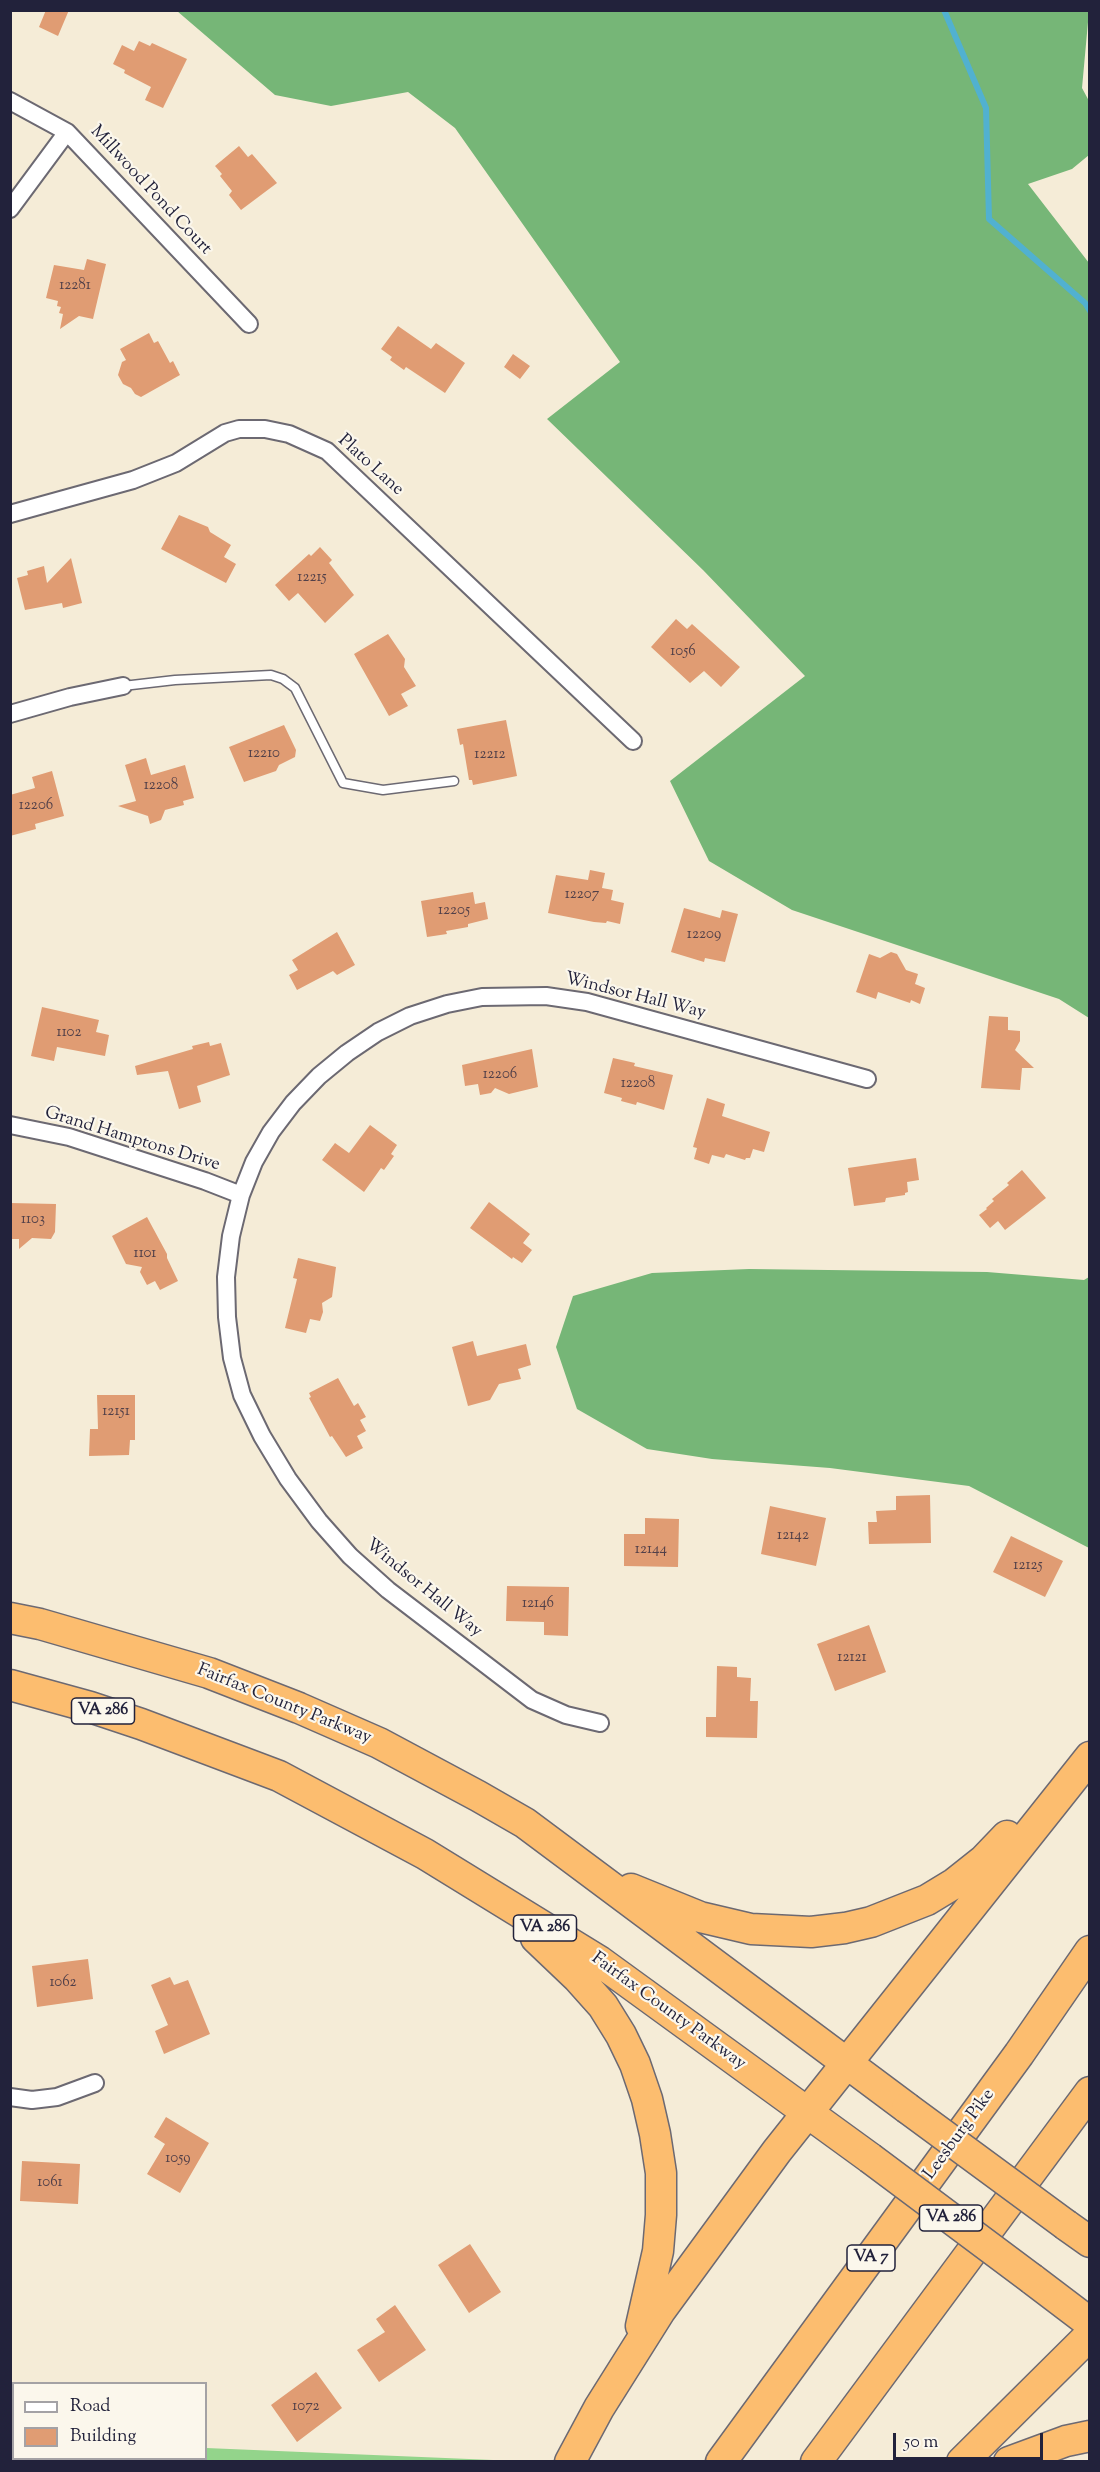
<!DOCTYPE html>
<style>
body{margin:0}
#map{position:relative;width:1100px;height:2472px;overflow:hidden;background:#f5ecd7;font-family:"Sorts Mill Goudy",serif}
canvas{display:block}
.frame{position:absolute;inset:0;border:12px solid #22223b;pointer-events:none}
.legend{position:absolute;left:12px;top:2382px;width:195px;height:78px;box-sizing:border-box;background:#fbf7ec;border:2px solid #a4a2a5;margin:0;padding:8px 10px;list-style:none;font-size:18px;color:#22223b}
.legend li{display:flex;align-items:center;gap:12px;height:30px}
.legend b{width:30px;border:2px solid #a4a2a5}
.scale{position:absolute;left:893px;top:2433px;width:150px;height:27px;box-sizing:border-box;border:3px solid #22223b;border-top:0;padding-left:8px;font-size:18px;line-height:21px;white-space:nowrap;color:#22223b;-webkit-text-stroke:4px #fbf7ec;paint-order:stroke}
</style>
<div id="map">
<canvas width="1100" height="2472"></canvas>
<div class="frame"></div>
<ul class="legend">
<li><b style="height:8px;background:#fff"></b>Road</li>
<li><b style="height:16px;background:#e09c73"></b>Building</li>
</ul>
<div class="scale">50 m</div>
</div>
<script>
const context = document.querySelector('canvas').getContext('2d');
context.lineJoin = 'round';
function fill(path, color) { context.fillStyle = color; context.fill(path, 'evenodd'); }
const poly = rows => new Path2D(rows.map(r => 'M' + r).join(''));
function stroke(path, color, width, dash) { context.strokeStyle = color; context.lineWidth = width; context.lineCap = dash ? 'butt' : 'round'; context.setLineDash(dash || []); context.stroke(path); }
function write(font, color, halo, rows, align = 'center') {
  context.font = font + ' "Sorts Mill Goudy",serif'; context.lineWidth = 4.5; context.setLineDash([]); context.textBaseline = 'middle'; context.strokeStyle = halo; context.fillStyle = color; for (const [text, x, y, turn = 0] of rows) {
    context.save(); context.translate(x, y); context.rotate((+turn || 0) * Math.PI / 180); context.textAlign = isNaN(turn) ? turn : align; if (halo) context.strokeText(text, 0, 0); context.fillText(text, 0, 0); context.restore();
  }
}
fill(poly([
 [206,2448,517,2461,204,2461]
]), '#93d48b');
fill(poly([
 [177,11,1089,11,1082,88,1089,101,1089,155,1072,169,1028,184,1089,263,1089,1018,1059,999,792,910,709,861,670,781,805,676,703,570,547,419,620,362,455,128,408,92,331,106,275,95],
 [749,1269,987,1272,1084,1280,1089,1277,1089,1548,969,1486,830,1468,712,1459,647,1449,577,1409,556,1347,573,1296,652,1273]
]), '#76b677');
stroke(poly([
 [944,10,986,108,989,219,1085,303,1090,311]
]), '#51b1d0', 6);
fill(poly([
 [46,10,69,10,58,36,39,27],
 [139,41,150,46,152,43,187,59,163,108,145,100,151,87,124,73,125,70,113,64,122,45,134,51],
 [239,146,248,157,252,154,277,183,241,210,229,195,232,191,220,176,222,174,215,166],
 [87,259,106,264,93,319,79,316,60,329,63,314,59,313,61,307,57,306,58,301,46,298,54,265,84,270],
 [398,326,431,349,436,343,465,363,445,393,406,367,404,370,390,360,392,357,381,349],
 [149,333,154,343,158,341,170,363,173,361,180,375,141,397,135,394,131,388,123,384,118,375,122,362,126,360,120,349],
 [513,354,530,366,520,379,504,367],
 [179,515,208,527,210,532,231,545,224,557,236,564,226,583,161,549],
 [320,547,332,560,329,563,354,595,325,623,298,593,289,601,275,585,309,554,311,556],
 [71,558,82,603,63,608,62,603,25,610,17,578,28,575,27,571,44,566,47,583],
 [676,619,687,629,692,624,740,667,721,687,704,671,690,683,651,647],
 [388,634,405,659,404,667,416,686,401,694,408,706,389,716,354,654],
 [506,720,517,776,473,785,472,780,469,780,463,744,460,745,457,729],
 [284,725,296,750,295,757,279,765,276,771,244,782,229,747],
 [146,758,151,775,185,765,194,798,183,801,184,805,165,810,161,820,150,824,148,816,118,806,136,801,125,765],
 [52,771,64,816,35,824,36,829,10,836,10,795,35,788,32,777],
 [590,870,605,873,602,888,613,890,611,900,624,903,620,924,607,921,606,923,594,922,548,913,556,875,588,880],
 [473,892,475,904,485,902,488,919,468,924,468,927,446,931,447,934,427,937,421,901],
 [684,908,720,918,722,910,738,914,725,962,705,958,704,962,671,952],
 [337,932,355,965,337,975,333,971,297,990,289,975,298,970,292,960],
 [891,952,897,954,906,970,918,974,915,984,925,988,920,1004,911,1000,910,1003,878,992,876,999,856,992,869,954,880,958],
 [42,1007,99,1020,96,1032,109,1035,105,1056,57,1047,54,1061,31,1056],
 [989,1016,1008,1017,1008,1030,1020,1031,1020,1041,1015,1050,1034,1068,1022,1068,1020,1090,981,1088],
 [209,1042,210,1046,221,1043,230,1075,197,1086,201,1102,179,1109,168,1071,137,1075,135,1066,193,1049,192,1046],
 [532,1049,538,1087,509,1094,495,1088,491,1093,480,1095,478,1084,465,1086,462,1065],
 [613,1058,635,1063,634,1066,673,1075,664,1110,637,1102,636,1105,621,1101,622,1098,604,1093],
 [707,1098,725,1104,722,1116,770,1132,764,1152,753,1149,750,1158,746,1158,745,1160,726,1154,724,1158,712,1155,709,1164,694,1159,697,1148,693,1147],
 [370,1125,397,1145,391,1154,394,1156,384,1170,381,1168,364,1192,322,1160,335,1143,349,1153],
 [916,1158,919,1180,907,1182,908,1192,905,1193,905,1195,886,1198,885,1202,854,1206,848,1168],
 [1022,1170,1046,1198,1005,1230,998,1221,990,1228,979,1215,987,1209,986,1208,994,1201,992,1199,1009,1185,1007,1183],
 [489,1202,530,1234,523,1243,532,1250,522,1263,513,1257,512,1259,470,1228],
 [10,1203,56,1204,55,1232,51,1239,32,1238,19,1249,19,1239,10,1239],
 [147,1217,167,1254,167,1258,178,1281,160,1290,155,1281,147,1285,140,1272,142,1267,126,1264,112,1236],
 [298,1258,336,1267,332,1297,322,1303,323,1312,320,1321,310,1319,306,1333,285,1328,297,1279,293,1278],
 [473,1341,477,1356,526,1344,531,1365,518,1369,521,1379,499,1384,490,1400,468,1406,452,1347],
 [338,1378,354,1406,358,1403,366,1417,360,1420,366,1431,357,1436,363,1448,346,1457,332,1436,330,1437,309,1398,311,1397,309,1393],
 [97,1395,135,1395,135,1440,130,1440,129,1455,89,1456,90,1429,98,1429],
 [930,1495,931,1543,869,1544,868,1522,877,1522,876,1511,896,1510,896,1496],
 [770,1506,826,1518,816,1566,761,1554],
 [645,1518,679,1519,678,1567,624,1566,624,1534,645,1534],
 [1011,1536,1063,1561,1045,1597,993,1572],
 [507,1586,569,1587,568,1636,544,1635,544,1622,506,1621],
 [869,1625,886,1672,835,1691,817,1644],
 [717,1666,737,1667,737,1677,751,1678,750,1701,758,1701,757,1738,706,1737,706,1717,716,1717],
 [88,1959,93,1999,37,2007,32,1966],
 [170,1977,174,1985,188,1980,210,2034,164,2054,155,2031,168,2025,151,1985],
 [166,2117,209,2143,180,2193,147,2174,165,2144,154,2137],
 [22,2161,80,2164,78,2204,20,2201],
 [470,2244,501,2292,469,2313,438,2265],
 [395,2305,426,2350,379,2382,357,2350,385,2332,376,2319],
 [316,2372,342,2408,297,2442,271,2405]
]), '#e09c73');
const lane = poly([
 [123,686,175,680,271,675,283,679,295,688,343,783,383,790,454,781]
]);
const street = poly([
 [10,101,67,132,249,324],
 [10,209,67,132],
 [10,514,133,480,176,463,225,433,239,429,265,429,289,434,327,451,633,741],
 [10,714,70,697,123,686],
 [10,1125,69,1137,205,1181,241,1195],
 [600,1723,566,1715,532,1700,388,1590,350,1556,319,1521,288,1479,262,1436,242,1395,232,1358,227,1317,226,1277,231,1236,241,1195,254,1162,271,1132,293,1103,319,1076,347,1053,378,1032,410,1016,447,1004,482,997,546,996,587,1002,867,1079],
 [10,2097,32,2100,57,2097,95,2083]
]);
const highway = poly([
 [10,1618,40,1624,209,1673,299,1708,379,1743,478,1796,525,1823,907,2108],
 [10,1685,90,1707,141,1724,279,1776,425,1854,599,1961,870,2158],
 [631,1889,700,1917,751,1929,811,1932,845,1928,871,1922,927,1900,955,1883,984,1860,1007,1836],
 [536,1938,578,1978,603,2006,621,2035,635,2064,647,2099,655,2134,661,2173,661,2215,658,2251,641,2326],
 [1066,2225,1090,2242],
 [1032,2279,1090,2323],
 [570,2462,599,2408,660,2311,777,2151,1090,1757],
 [721,2462,1019,2054,1090,1951],
 [816,2462,1090,2092],
 [962,2462,1090,2335],
 [1009,2462,1066,2441,1090,2436]
]);
stroke(lane, '#6c6972', 11);
stroke(street, '#6c6972', 20);
stroke(highway, '#6c6972', 33);
stroke(lane, '#fff', 8);
stroke(street, '#fff', 16);
stroke(highway, '#fcbd6f', 30);
const highwayBridge = poly([
 [907,2108,1066,2225],
 [870,2158,1032,2279]
]);
stroke(highwayBridge, '#6c6972', 33, []);
stroke(highwayBridge, '#fcbd6f', 30);
write('15px', '#524049', null, [
 ["12281",75,286],
 ["12215",312,578],
 ["1056",683,652],
 ["12210",264,754],
 ["12212",490,755],
 ["12208",161,786],
 ["12206",36,806],
 ["12207",582,895],
 ["12205",454,911],
 ["12209",704,935],
 ["1102",69,1033],
 ["12206",500,1075],
 ["12208",638,1084],
 ["1103",33,1220],
 ["1101",145,1254],
 ["12151",116,1412],
 ["12142",793,1536],
 ["12144",651,1550],
 ["12125",1028,1566],
 ["12146",538,1604],
 ["12121",852,1658],
 ["1062",63,1983],
 ["1059",178,2159],
 ["1061",50,2183],
 ["1072",306,2407]
]);
for (const [x, y, w] of [
 [103,1711,63],
 [545,1928,63],
 [951,2218,63],
 [871,2258,48]
]) { const box = new Path2D(); box.roundRect(x - w / 2, y - 13, w, 26, 4.5); context.fillStyle = '#fbf7ec'; context.fill(box); stroke(box, '#22223b', 1.5); }
write('bold 16px', '#22223b', null, [
 ["VA 286",103,1711],
 ["VA 286",545,1928],
 ["VA 286",951,2218],
 ["VA 7",871,2258]
]);
write('18px', '#22223b', '#fbf7ec', [
 ["Millwood Pond Court",150,191,47],
 ["Plato Lane",370,466,42],
 ["Windsor Hall Way",635,997,14],
 ["Grand Hamptons Drive",132,1140,17],
 ["Windsor Hall Way",423,1589,39],
 ["Fairfax County Parkway",284,1705,22],
 ["Fairfax County Parkway",668,2012,36],
 ["Leesburg Pike",960,2135,-54]
]);
</script>
